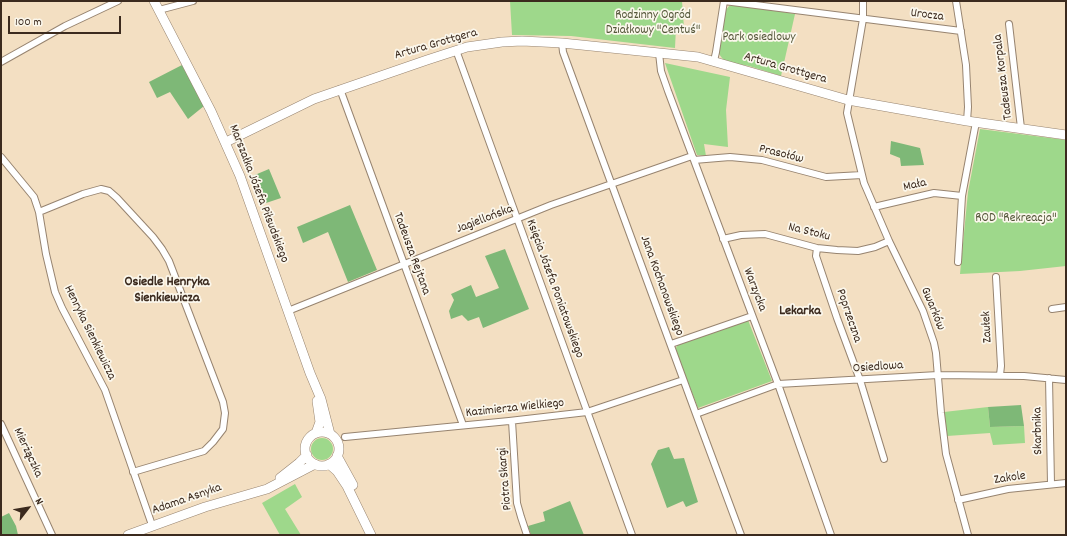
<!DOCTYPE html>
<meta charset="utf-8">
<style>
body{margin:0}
#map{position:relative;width:1067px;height:536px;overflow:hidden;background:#f3dfc2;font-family:Dekko,sans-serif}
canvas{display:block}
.frame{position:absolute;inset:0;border:2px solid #3b2a1e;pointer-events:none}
.north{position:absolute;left:8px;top:488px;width:40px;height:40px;-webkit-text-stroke:3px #fbf7ec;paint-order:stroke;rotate:59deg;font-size:11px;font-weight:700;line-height:16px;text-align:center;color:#3b2a1e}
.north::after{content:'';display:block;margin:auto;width:14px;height:18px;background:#3b2a1e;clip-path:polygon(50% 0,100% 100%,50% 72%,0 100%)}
.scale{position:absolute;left:8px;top:16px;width:113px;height:18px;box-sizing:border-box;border:2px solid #3b2a1e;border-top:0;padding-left:5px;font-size:12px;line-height:14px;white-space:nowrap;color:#3b2a1e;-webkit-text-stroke:3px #fbf7ec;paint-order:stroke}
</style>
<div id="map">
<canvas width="1067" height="536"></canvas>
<div class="frame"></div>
<div class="north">N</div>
<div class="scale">100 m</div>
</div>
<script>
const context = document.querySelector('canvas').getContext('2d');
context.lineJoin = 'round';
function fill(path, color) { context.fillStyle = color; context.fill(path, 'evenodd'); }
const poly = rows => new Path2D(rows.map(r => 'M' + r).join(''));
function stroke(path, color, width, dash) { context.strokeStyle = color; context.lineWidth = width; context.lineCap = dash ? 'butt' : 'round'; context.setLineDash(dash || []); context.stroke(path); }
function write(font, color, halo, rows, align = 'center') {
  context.font = font + ' Dekko,sans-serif'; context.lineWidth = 3.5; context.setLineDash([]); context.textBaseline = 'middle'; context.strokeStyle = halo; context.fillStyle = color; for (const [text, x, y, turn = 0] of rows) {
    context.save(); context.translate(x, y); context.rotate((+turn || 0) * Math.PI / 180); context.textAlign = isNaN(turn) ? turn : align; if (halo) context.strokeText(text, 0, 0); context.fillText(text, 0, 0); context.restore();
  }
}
fill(poly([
 [510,1,682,1,684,28,676,27,675,48,571,36,512,35],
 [729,6,749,6,795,14,781,76,749,66,725,62,719,54,725,11],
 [665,63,730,77,726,110,728,147,704,144,706,156,697,155],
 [980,129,1066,140,1066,266,1020,271,960,274,968,192],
 [748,320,772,381,698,408,675,349,678,345],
 [988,407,990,427,1024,426,1025,443,993,445,990,433,947,436,944,412],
 '311 449a11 11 0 1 1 22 0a11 11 0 1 1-22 0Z',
 [295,484,302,497,285,509,301,535,280,535,262,503]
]), '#9ed88b');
fill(poly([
 [182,65,204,106,188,119,170,92,157,98,149,82],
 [891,141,920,148,924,165,901,166,900,158,890,154],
 [269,169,281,198,260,205,250,177],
 [350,205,377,270,348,282,328,232,303,243,297,227],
 [505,249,529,309,483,328,479,317,468,321,462,315,451,319,449,311,454,300,451,294,471,285,476,297,499,288,485,256],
 [1021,405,1024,426,990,427,988,407],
 [669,447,674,459,684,458,698,502,686,507,683,501,667,508,651,464,658,450],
 [570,501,584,535,531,535,528,526,545,521,543,512],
 [9,513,16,526,18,535,1,535,1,517]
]), '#7eb877');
const street = poly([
 [863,1,863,19,847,113,864,183,889,241,923,311,934,343,936,353,941,413,946,454,968,535],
 [956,1,966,65,968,107,967,121],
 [159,10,193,1],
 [1009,24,1021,128],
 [562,43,563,52,696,414,741,535],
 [456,50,632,535],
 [659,53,661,71,668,91,778,384,831,535],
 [714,61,716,52,724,1,961,31],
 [1,62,65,26,118,1],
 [340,89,463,425],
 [1,157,34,197,39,212,46,254,55,292,62,308,105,390,152,525],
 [694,160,730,157,762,160,826,177,862,175],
 [874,207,934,193,962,196],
 [39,212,83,194,101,189,109,191,117,198,153,237,162,249,169,261,223,402,225,413,223,429,213,442,204,451,133,472],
 [723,239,741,235,765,234,817,248,837,250,858,251,875,247,889,241],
 [817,248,816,256,837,318,860,380,884,459],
 [958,262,962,196,976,122],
 [996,277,1001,366,1000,375],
 [1052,309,1066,307],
 [288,311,551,205,692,156],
 [671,344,752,316],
 [1049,378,1051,484],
 [696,414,778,384,938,375,1024,376,1066,380],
 [512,421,517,503,521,517,527,535],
 [1,424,52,535],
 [345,437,509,421,587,412,683,380],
 [958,500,1008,489,1066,483]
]);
const secondary = poly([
 [154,1,211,111,240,176,310,373,321,399,330,434],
 [226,142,314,99,427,60,467,47,502,42,522,41,562,43,698,57,848,100,967,121,1066,135],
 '305 449a17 17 0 1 1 34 0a17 17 0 1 1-34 0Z',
 [316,433,320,422,317,401],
 [337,456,353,485],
 [329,464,337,471,347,486,371,535],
 [280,478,299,463,307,455],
 [128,535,205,507,267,489,315,464]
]);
stroke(street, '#978470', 8);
stroke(secondary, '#978470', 10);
stroke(street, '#fff', 6);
stroke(secondary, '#fff', 9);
write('13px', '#545639', '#fbf7ec', [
 ["Rodzinny Ogród",653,16],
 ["Działkowy \"Centuś\"",653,31],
 ["Park osiedlowy",759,38],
 ["ROD \"Rekreacja\"",1016,219]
]);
write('13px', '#3b2a1e', '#fbf7ec', [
 ["Urocza",927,16,7],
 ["Artura Grottgera",436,45,-16],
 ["Artura Grottgera",785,69,16],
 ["Tadeusza Korpala",1004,77,-97],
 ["Prasołów",781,155,14],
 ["Mała",915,186,-12],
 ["Marszałka Józefa Piłsudskiego",258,194,69],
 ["Jagiellońska",485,220,-21],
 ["Na Stoku",809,233,14],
 ["Tadeusza Rejtana",411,254,70],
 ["Jana Kochanowskiego",661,286,70],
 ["Księcia Józefa Poniatowskiego",554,289,70],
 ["Warzycka",754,290,69],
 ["Gwarków",932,309,68],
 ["Poprzeczna",848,316,71],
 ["Zaułek",988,327,-93],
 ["Henryka Sienkiewicza",89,333,64],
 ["Osiedlowa",878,368,-4],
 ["Kazimierza Wielkiego",515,409,-6],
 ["Skarbnika",1039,431,-91],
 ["Mierżączka",27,453,65],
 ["Piotra Skargi",506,479,-95],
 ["Zakole",1010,479,-8],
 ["Adama Asnyka",187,500,-19]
]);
write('bold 14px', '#3b2a1e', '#fbf7ec', [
 ["Osiedle Henryka",167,283],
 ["Sienkiewicza",167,299],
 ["Lekarka",800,312]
]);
</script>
